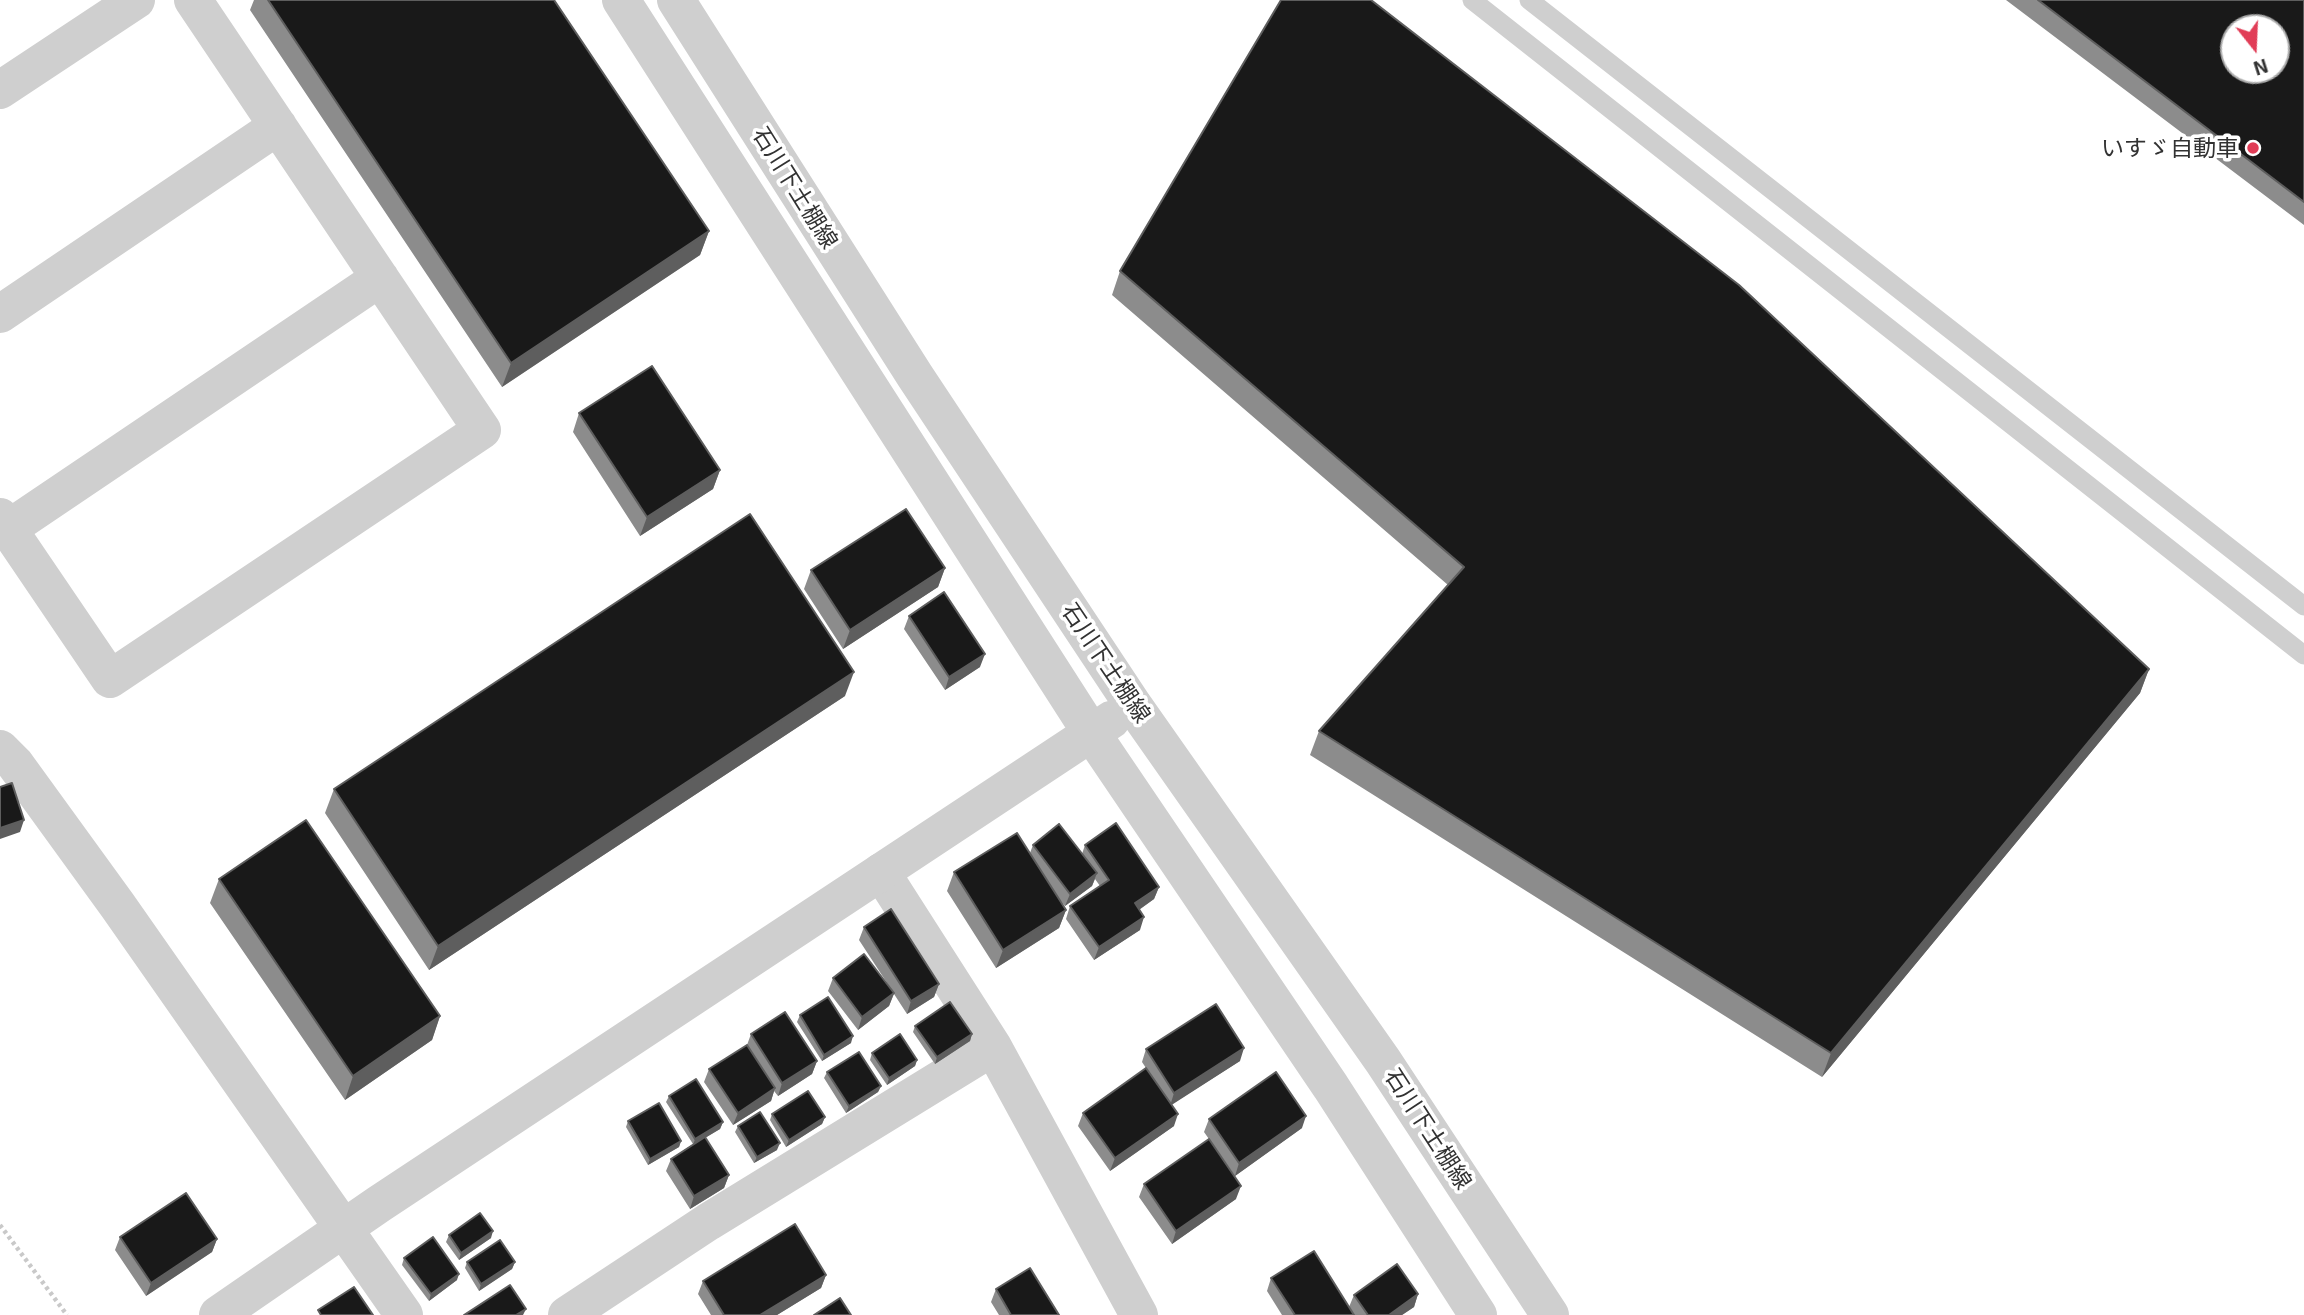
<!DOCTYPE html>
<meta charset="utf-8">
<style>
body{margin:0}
#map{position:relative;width:2304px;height:1315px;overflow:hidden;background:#fff;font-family:"Exo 2",sans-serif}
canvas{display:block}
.north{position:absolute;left:2220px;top:14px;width:70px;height:70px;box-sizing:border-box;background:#fff;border:2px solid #adadad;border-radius:50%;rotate:162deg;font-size:19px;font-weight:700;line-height:28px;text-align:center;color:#323232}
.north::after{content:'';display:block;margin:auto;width:24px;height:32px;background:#e13d57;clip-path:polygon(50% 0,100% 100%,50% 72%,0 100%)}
</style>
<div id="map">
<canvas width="2304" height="1315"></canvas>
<div class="north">N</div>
</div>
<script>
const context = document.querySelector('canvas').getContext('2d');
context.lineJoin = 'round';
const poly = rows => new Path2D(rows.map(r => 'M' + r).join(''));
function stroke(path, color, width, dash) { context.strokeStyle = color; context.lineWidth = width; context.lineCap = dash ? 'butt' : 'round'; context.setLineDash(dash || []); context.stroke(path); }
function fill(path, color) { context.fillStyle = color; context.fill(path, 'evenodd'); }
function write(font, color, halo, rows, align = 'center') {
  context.font = font + ' "Exo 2","Noto Sans JP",sans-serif'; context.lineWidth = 7; context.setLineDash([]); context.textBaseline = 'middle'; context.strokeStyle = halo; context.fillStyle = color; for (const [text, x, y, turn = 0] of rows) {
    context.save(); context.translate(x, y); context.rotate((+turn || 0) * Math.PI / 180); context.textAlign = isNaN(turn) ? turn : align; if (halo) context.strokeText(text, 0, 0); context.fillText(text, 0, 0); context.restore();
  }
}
stroke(poly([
 [0,1225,67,1315]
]), '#c9c9c9', 4.5, [3.5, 3.5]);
stroke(poly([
 [1472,0,2304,655],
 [1529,0,2304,606]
]), '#cfcfcf', 19);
stroke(poly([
 [0,90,136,0],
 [0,314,278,126],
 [0,517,110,679,482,430,193,0],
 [8,529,380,278],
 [881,872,993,1047,1139,1315],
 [567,1315,708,1222,993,1047]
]), '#cfcfcf', 38);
stroke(poly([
 [621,0,1092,734,1331,1087,1478,1315],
 [676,0,915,376,1133,705,1383,1061,1550,1315],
 [0,749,15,764,118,906,404,1315],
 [218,1315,379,1204,1111,720]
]), '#cfcfcf', 38);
fill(poly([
 [254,0,554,0,709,231,700,255,502,387,250,10],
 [2006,0,2304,0,2304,225],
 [1120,271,2149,669,2140,693,1822,1077,1310,755,1319,731,1448,585,1112,295],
 [579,413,720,470,713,489,640,536,573,432],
 [945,568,938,587,843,649,804,589,811,570],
 [909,616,980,667,945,690,904,629],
 [845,696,429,970,325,813,334,789],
 [1033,845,1082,854,1085,845,1159,887,1154,899,1139,910,1140,930,1094,960,1066,919,1070,906,1100,886,1095,879,1092,886,1065,906,1060,900,1066,910,1059,928,996,968,947,891,954,872,1030,853],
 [219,879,440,1016,432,1040,345,1100,210,903],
 [864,927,939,984,934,997,907,1014,894,994,889,1006,858,1030,828,991,833,978,889,986,859,940],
 [800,1015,851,1043,822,1061,797,1022],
 [915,1026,972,1034,970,1041,935,1064,913,1032],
 [751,1034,817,1061,812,1074,778,1096,774,1091,771,1101,733,1125,704,1082,709,1069,747,1045],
 [1146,1049,1240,1061,1172,1104,1174,1126,1110,1171,1078,1126,1083,1113,1146,1068,1142,1062],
 [872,1053,917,1060,915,1066,887,1085,870,1060],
 [827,1072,881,1086,878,1092,846,1113,824,1078],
 [669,1096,723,1122,720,1129,705,1138,729,1175,724,1188,690,1209,666,1171,671,1159,693,1144,666,1102],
 [772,1114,825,1117,822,1124,786,1147,770,1120],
 [1209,1119,1302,1128,1235,1176,1204,1132],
 [628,1121,681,1141,679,1147,648,1165,626,1127],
 [738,1126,777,1150,754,1163,735,1132],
 [1144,1184,1236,1199,1172,1244,1139,1197],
 [449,1235,491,1238,459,1260,446,1242],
 [120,1237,217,1239,212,1252,146,1296,115,1250],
 [404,1258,457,1280,429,1301,402,1265],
 [467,1262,515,1262,512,1269,479,1291,465,1268],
 [826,1275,821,1288,777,1315,711,1315,698,1294,703,1281],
 [1271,1278,1349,1307,1354,1295,1418,1294,1414,1307,1402,1315,1282,1315,1267,1291],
 [996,1289,1059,1315,999,1315,991,1302]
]), '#8c8c8c');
fill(poly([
 [709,231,700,255,502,387,511,363],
 [720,470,713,489,640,536,647,517],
 [945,568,938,587,843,649,850,630],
 [985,654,980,667,945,690,949,677],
 [2149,669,2140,693,1822,1077,1831,1053],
 [854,672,845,696,429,970,438,946],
 [24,820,20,832,0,839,0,828],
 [1097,873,1092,886,1065,906,1070,894],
 [1159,887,1154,899,1130,916,1135,903],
 [1066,910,1059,928,996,968,1003,950],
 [1144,917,1140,930,1094,960,1099,947],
 [939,984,934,997,907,1014,911,1001],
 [894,993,889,1006,858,1030,862,1017],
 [440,1016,432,1040,345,1100,353,1076],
 [972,1034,970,1041,935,1064,937,1057],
 [853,1036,851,1043,822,1061,824,1055],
 [1244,1048,1240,1061,1170,1106,1174,1093],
 [917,1060,915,1066,887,1085,889,1078],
 [817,1061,812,1074,778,1096,782,1083],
 [881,1086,878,1092,846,1113,849,1106],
 [775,1088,771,1101,733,1125,738,1113],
 [1178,1114,1174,1126,1110,1171,1115,1158],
 [1306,1116,1302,1128,1235,1176,1239,1163],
 [825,1117,822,1124,786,1147,789,1140],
 [723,1122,720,1129,693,1145,695,1139],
 [681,1141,679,1147,648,1165,650,1159],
 [780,1143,777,1150,754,1163,757,1157],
 [729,1175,724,1188,690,1209,694,1196],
 [1241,1186,1236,1199,1172,1244,1176,1231],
 [493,1231,491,1238,459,1260,461,1253],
 [217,1239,212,1252,146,1296,151,1283],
 [515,1262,512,1269,479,1291,481,1284],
 [459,1274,457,1280,429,1301,431,1294],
 [826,1275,821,1288,777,1315,760,1315],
 [1418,1294,1414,1307,1402,1315,1389,1315],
 [526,1309,523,1315,516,1315]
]), '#5e5e5e');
const building = poly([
 [268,0,554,0,709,231,511,363,268,0],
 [1281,0,1371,0,1739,285,2149,669,1831,1053,1319,731,1464,567,1120,271,1281,0],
 [2038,0,2304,0,2304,202,2038,0],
 [2234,28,2276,28,2276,70,2234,70,2234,28],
 [652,366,720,470,647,517,579,413,652,366],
 [906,509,945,568,850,630,811,570,906,509],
 [750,514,854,672,438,946,334,789,750,514],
 [944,592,985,654,949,677,909,616,944,592],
 [12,783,24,820,0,828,0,787,12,783],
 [306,820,440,1016,353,1076,219,879,306,820],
 [1116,823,1159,887,1135,903,1144,917,1099,947,1070,906,1109,880,1085,845,1116,823],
 [1059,824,1097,873,1070,894,1033,845,1059,824],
 [1017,833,1066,910,1003,950,954,872,1017,833],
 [891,909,939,984,911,1001,864,927,891,909],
 [864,954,894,993,862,1017,833,978,864,954],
 [828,997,853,1036,824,1055,800,1015,828,997],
 [950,1002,972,1034,937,1057,915,1026,950,1002],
 [1216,1004,1244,1048,1174,1093,1146,1049,1216,1004],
 [785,1012,817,1061,782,1083,751,1034,785,1012],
 [900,1034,917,1060,889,1078,872,1053,900,1034],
 [747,1045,775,1088,738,1113,709,1069,747,1045],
 [859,1052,881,1086,849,1106,827,1072,859,1052],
 [1146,1068,1178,1114,1115,1158,1083,1113,1146,1068],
 [1276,1072,1306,1116,1239,1163,1209,1119,1276,1072],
 [696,1079,723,1122,695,1139,669,1096,696,1079],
 [808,1091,825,1117,789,1140,772,1114,808,1091],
 [659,1103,681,1141,650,1159,628,1121,659,1103],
 [760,1112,780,1143,757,1157,738,1126,760,1112],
 [705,1137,729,1175,694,1196,671,1159,705,1137],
 [1209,1139,1241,1186,1176,1231,1144,1184,1209,1139],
 [186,1193,217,1239,151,1283,120,1237,186,1193],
 [480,1213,493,1231,461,1253,449,1235,480,1213],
 [795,1224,826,1275,760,1315,724,1315,703,1281,795,1224],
 [433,1237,459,1274,431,1294,404,1258,433,1237],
 [500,1240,515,1262,481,1284,467,1262,500,1240],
 [1314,1251,1354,1315,1295,1315,1271,1278,1314,1251],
 [1397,1264,1418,1294,1389,1315,1368,1315,1354,1295,1397,1264],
 [1030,1268,1059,1315,1011,1315,996,1289,1030,1268],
 [510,1285,526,1309,516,1315,464,1315,510,1285],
 [354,1287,373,1315,321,1315,318,1310,354,1287],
 [840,1298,851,1315,814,1315,840,1298]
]);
fill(building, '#191919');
stroke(building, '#5e5e5e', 2);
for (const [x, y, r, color] of [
 [2253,148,7,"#e13d57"]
]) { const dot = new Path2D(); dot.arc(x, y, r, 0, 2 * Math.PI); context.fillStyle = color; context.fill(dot); stroke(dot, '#fff', 2.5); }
write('23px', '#323232', '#fff', [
 ["いすゞ自動車",2239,148]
], 'right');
write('23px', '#323232', '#fff', [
 ["石川下土棚線",795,188,58],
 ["石川下土棚線",1106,663,56],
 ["石川下土棚線",1428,1129,57]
]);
</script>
